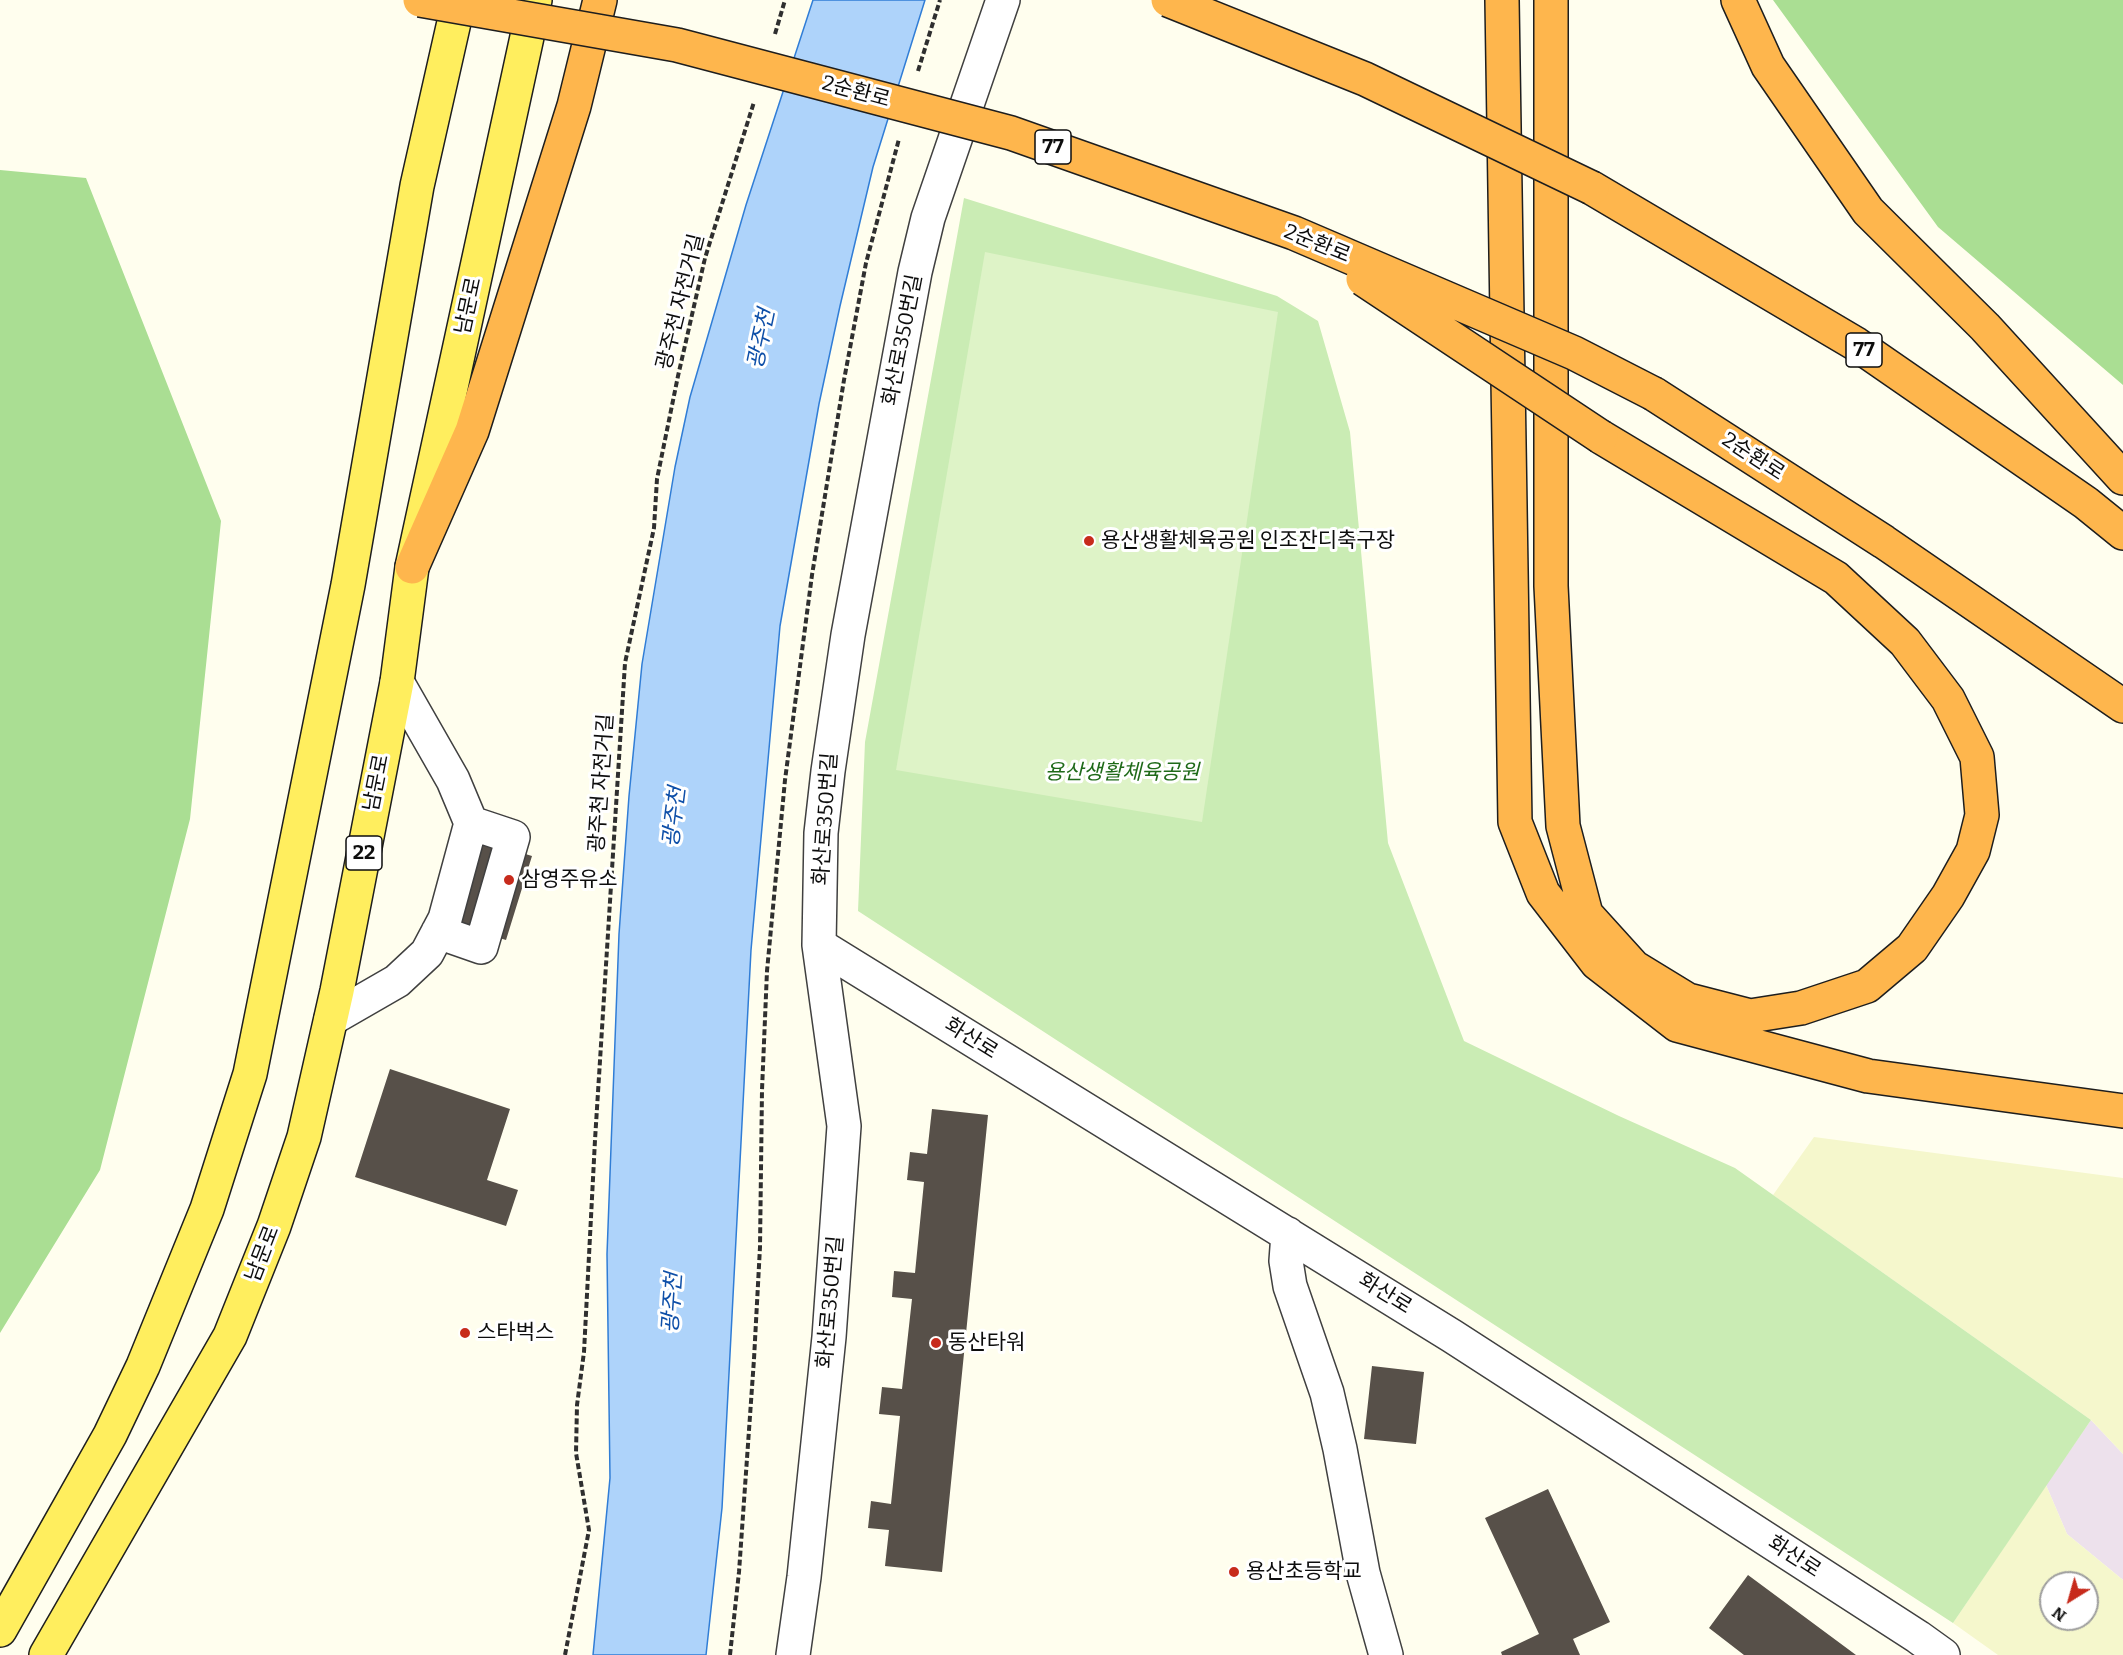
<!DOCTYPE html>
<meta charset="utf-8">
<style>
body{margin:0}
#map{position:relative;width:2123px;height:1655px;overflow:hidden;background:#fffeee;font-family:Bitter,serif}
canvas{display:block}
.north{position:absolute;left:2039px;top:1571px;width:60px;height:60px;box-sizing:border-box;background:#fff;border:2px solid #9e9e9e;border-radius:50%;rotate:217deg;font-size:16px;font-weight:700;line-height:24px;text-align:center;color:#0d0d0d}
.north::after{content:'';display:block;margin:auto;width:21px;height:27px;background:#c72b1c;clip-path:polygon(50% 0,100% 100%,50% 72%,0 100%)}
</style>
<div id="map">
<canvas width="2123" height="1655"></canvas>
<div class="north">N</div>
</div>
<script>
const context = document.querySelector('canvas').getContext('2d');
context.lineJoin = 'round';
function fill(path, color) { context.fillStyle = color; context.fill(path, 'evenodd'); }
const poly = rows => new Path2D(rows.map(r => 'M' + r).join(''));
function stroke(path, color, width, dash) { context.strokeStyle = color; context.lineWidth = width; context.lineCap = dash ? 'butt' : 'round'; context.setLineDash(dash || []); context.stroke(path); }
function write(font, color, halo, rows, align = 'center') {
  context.font = font + ' Bitter,"Noto Sans KR",serif'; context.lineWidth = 6; context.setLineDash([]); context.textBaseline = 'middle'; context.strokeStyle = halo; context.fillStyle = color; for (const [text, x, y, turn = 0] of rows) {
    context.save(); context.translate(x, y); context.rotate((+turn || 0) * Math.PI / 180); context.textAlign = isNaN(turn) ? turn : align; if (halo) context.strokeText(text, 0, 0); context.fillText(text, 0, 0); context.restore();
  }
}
fill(poly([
 [2091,1420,2123,1454,2123,1580,2067,1534,2046,1485]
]), '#ede1ec');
fill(poly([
 [1814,1137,2123,1178,2123,1454,2091,1420,1773,1195],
 [2046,1485,2067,1534,2123,1580,2123,1655,1998,1655,1953,1623],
 [2051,1583,2087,1583,2087,1619,2051,1619]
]), '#f5f7cc');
fill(poly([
 [964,198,1277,296,1318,321,1350,432,1388,843,1464,1041,1619,1116,1735,1168,2091,1420,1953,1623,858,911,865,742]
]), '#caecb4');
fill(poly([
 [1773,0,2123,0,2123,385,1938,227],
 [0,170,86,178,221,521,190,819,100,1170,0,1333]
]), '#aade93');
fill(poly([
 [985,252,1278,312,1202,822,896,770]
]), '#def3c7');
const water = poly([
 [813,0,925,0,873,167,840,306,819,404,780,626,751,950,722,1508,706,1655,593,1655,610,1478,607,1254,619,934,629,796,642,664,675,467,690,397,746,205,813,0]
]);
fill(water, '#aed3fa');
stroke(water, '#307dd6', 1.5);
fill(poly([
 [462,835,532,856,506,940,437,919],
 [390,1069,510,1109,487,1180,518,1190,506,1226,355,1177],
 [932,1109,988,1115,942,1572,885,1566,889,1530,868,1528,871,1501,891,1504,900,1416,879,1414,882,1387,902,1389,912,1299,892,1297,894,1271,915,1273,924,1182,907,1180,910,1152,927,1154],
 [1372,1366,1424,1372,1416,1444,1364,1439],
 [1548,1489,1610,1622,1573,1639,1580,1655,1502,1655,1501,1652,1539,1634,1485,1518],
 [1748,1575,1856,1655,1744,1655,1709,1628]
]), '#575049');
const minor = poly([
 [438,932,481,947,513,837,471,823],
 [819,945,1452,1336,1918,1637,1943,1655],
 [331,1019,397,981,427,953,445,919,471,823,453,780,397,682],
 [1288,1234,1286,1261,1290,1286,1327,1393,1340,1449,1363,1573,1386,1655],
 [793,1655,804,1577,829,1337,844,1126,819,945,821,833,828,771,848,635,915,272,928,218,1003,0]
]);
const major = poly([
 [0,1630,110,1435,143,1366,207,1209,250,1074,348,585,417,186,459,0],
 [46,1655,230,1336,274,1226,304,1137,337,991,397,682,412,567,535,0]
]);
const highway = poly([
 [1502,0,1515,822,1543,893,1597,963,1677,1025,1868,1076,2123,1111],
 [1551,0,1551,586,1563,826,1586,914,1634,967,1688,1000,1750,1016,1801,1008,1867,986,1912,948,1948,896,1973,851,1982,815,1977,757,1948,699,1905,642,1836,578,1601,437],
 [1738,0,1768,66,1868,211,1985,327,2123,478],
 [1592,188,1856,344,2086,503,2123,533],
 [1654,394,1884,542,2123,706],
 [412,567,472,431,574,106,600,0]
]);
stroke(minor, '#404040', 36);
stroke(major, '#1e1e1e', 36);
stroke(highway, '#1e1e1e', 36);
stroke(poly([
 [775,34,785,0],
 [918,71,940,0],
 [565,1655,589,1530,576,1453,577,1405,584,1352,595,1140,625,663,654,528,657,479,678,376,705,258,754,102],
 [730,1655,739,1572,754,1359,760,1247,762,1090,767,971,785,780,812,575,844,380,866,263,899,139]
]), '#2f2f2f', 4, [6, 3]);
stroke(minor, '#fff', 33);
stroke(major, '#ffee5e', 33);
stroke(highway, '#feb64d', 33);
const highwayBridge = poly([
 [420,0,677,45,1011,133,1294,233,1574,353,1654,394],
 [1168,0,1365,79,1592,188],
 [1363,279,1601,437]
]);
stroke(highwayBridge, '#1e1e1e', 36, []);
stroke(highwayBridge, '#feb64d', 33);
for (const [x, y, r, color] of [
 [1089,541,6,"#c72b1c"],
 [509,880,6,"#c72b1c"],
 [465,1333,6,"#c72b1c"],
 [936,1343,6,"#c72b1c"],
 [1234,1572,6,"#c72b1c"]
]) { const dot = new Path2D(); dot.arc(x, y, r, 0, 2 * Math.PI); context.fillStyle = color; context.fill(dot); stroke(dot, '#fff', 2); }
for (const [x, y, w] of [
 [1053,147,36],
 [1864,350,36],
 [364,853,36]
]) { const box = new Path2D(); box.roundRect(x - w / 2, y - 17, w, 34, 4.5); context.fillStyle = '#fff'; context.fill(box); stroke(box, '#0d0d0d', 1.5); }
write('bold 20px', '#0d0d0d', null, [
 ["77",1053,147],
 ["77",1864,350],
 ["22",364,853]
]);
write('21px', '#0d0d0d', '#fff', [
 ["2순환로",856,92,15],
 ["2순환로",1317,244,22],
 ["광주천 자전거길",681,302,-76],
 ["남문로",469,306,-78],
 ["화산로350번길",903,340,-79],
 ["2순환로",1753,457,33],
 ["남문로",377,783,-79],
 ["광주천 자전거길",602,783,-86],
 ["화산로350번길",826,819,-86],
 ["화산로",971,1039,32],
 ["남문로",263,1254,-69],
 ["화산로",1385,1294,32],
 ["화산로350번길",831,1302,-85],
 ["화산로",1794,1557,33]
]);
write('21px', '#0d0d0d', '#fff', [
 ["용산생활체육공원 인조잔디축구장",1101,541],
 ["삼영주유소",521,880],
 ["스타벅스",477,1333],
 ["동산타워",948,1343],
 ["용산초등학교",1246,1572]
], 'left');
write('italic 21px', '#1f6a19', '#fff', [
 ["용산생활체육공원",1122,773]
]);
write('italic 22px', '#0e4fa8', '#fff', [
 ["광주천",762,339,-78],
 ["광주천",675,817,-83],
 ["광주천",673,1303,-86]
]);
</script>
